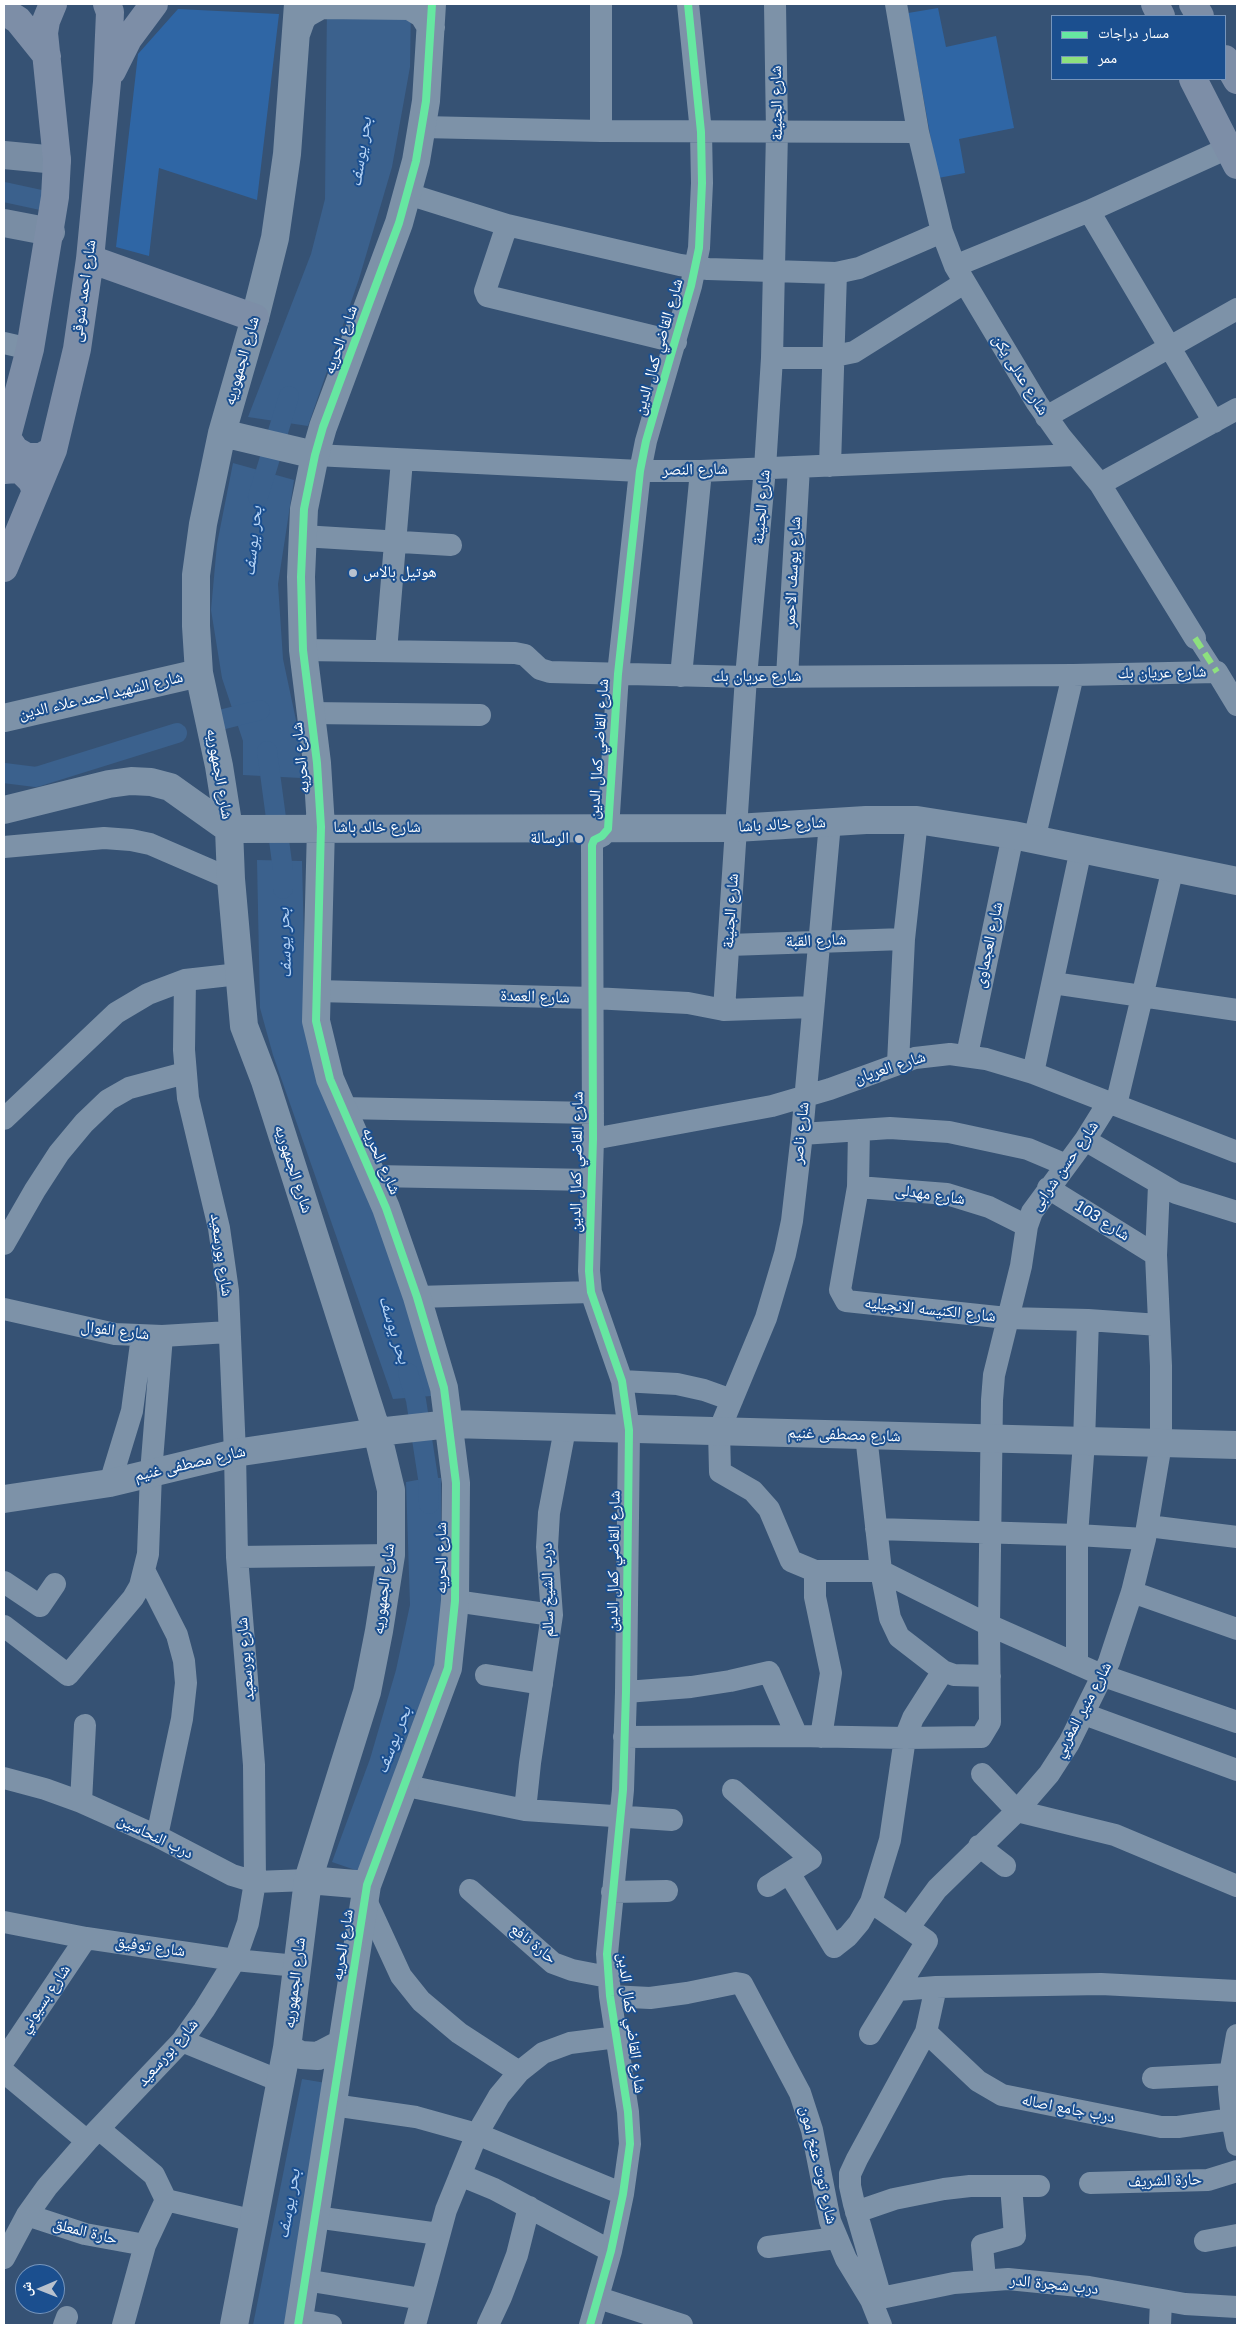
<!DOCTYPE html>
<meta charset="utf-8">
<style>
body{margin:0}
#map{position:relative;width:1241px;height:2329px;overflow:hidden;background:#365274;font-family:Arial,"Noto Naskh Arabic",sans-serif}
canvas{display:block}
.frame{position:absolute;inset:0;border:5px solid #fff;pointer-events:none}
.legend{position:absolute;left:1051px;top:15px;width:175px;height:65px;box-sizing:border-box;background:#1b4f8f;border:1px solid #7695bc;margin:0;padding:6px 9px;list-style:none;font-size:15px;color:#fff}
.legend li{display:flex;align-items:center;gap:10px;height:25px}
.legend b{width:25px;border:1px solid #7695bc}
.north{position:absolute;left:15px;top:2264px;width:50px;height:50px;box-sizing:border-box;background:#1b4f8f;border:1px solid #7695bc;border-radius:50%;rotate:269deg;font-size:14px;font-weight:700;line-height:20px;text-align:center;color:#fff}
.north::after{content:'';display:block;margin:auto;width:18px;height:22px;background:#b9c2ce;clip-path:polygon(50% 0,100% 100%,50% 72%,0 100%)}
</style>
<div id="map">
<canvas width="1241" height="2329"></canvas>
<div class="frame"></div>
<ul class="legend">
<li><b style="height:6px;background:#66e7a1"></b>مسار دراجات</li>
<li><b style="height:6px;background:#8de07e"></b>ممر</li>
</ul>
<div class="north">ش</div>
</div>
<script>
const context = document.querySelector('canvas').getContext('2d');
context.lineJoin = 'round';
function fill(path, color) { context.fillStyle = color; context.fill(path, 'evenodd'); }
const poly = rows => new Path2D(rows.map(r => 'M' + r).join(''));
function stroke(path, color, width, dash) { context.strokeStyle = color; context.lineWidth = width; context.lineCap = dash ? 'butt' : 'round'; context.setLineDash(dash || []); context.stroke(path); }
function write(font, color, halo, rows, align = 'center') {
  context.font = font + ' Arial,"Noto Naskh Arabic",sans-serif'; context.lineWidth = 4; context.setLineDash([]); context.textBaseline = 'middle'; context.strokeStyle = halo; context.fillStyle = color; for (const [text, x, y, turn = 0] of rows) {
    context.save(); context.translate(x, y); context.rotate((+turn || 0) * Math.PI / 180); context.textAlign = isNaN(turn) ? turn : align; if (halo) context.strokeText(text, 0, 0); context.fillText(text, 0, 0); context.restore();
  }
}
fill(poly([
 [938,8,946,47,996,36,1014,128,959,139,965,173,938,178,908,13],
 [178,9,279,14,257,200,159,168,149,256,116,247,138,54]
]), '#2f66a5');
fill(poly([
 [327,4,411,4,410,67,392,167,359,279,308,426,248,417,311,254,325,199],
 [233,463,294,480,278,584,283,659,300,739,301,778,243,775,243,741,222,678,211,610,217,544],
 [257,860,302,861,306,1023,422,1343,431,1396,393,1399,273,1055,260,1008],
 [428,1478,441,1478,441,1633,437,1673,361,1872,332,1862,370,1759,396,1670,410,1605,406,1482],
 [302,2079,326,2083,286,2325,253,2325]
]), '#3b618d');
stroke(poly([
 [4,192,41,200],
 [258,497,289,396],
 [216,721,260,710],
 [267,751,283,870,283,889],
 [4,773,36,777,177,733],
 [408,1373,416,1400,428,1478,429,1504]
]), '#3b618d', 20);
stroke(poly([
 [1195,638,1217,672]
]), '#7d92a8', 16);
stroke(poly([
 [896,4,918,132,942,232,955,266,1037,403,1061,437,1100,484,1195,638],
 [422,127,601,131,918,132],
 [601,131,601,4],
 [408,194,507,225,680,265,708,269,836,273,859,268,942,232],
 [1089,211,1214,422],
 [507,225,485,291,487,296,676,342],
 [955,266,1089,211,1228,148],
 [4,343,30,349],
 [772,358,825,358,854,352,964,283],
 [1046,417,1237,309],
 [315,455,640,471,701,471,1076,455],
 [830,466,836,273],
 [1100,484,1237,409],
 [302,536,451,545],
 [303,650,515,653,525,655,540,669,550,672,746,677,1073,675,1217,672,1237,705],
 [386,651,402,460],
 [681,676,701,471],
 [787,677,799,467],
 [310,713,480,715],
 [830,823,802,1134,792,1221,785,1254,766,1318,719,1431,720,1472,753,1491,769,1509,791,1561,815,1571,881,1571,989,1625,1104,1676,1237,1722],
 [1034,840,1073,675],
 [4,847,104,838,131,840,150,844,231,879],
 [729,945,904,939],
 [1053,983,1237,1010],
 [317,991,593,998,688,1003,724,1010,813,1007],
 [724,1010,746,677,765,468,772,358,777,132,775,4],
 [967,1055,1013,835],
 [898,1063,904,939,917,820],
 [1033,1073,1081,849],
 [1116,1105,1173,868],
 [341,1108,593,1113],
 [4,1119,116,1013,148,994,185,980,239,974],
 [859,1130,858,1187,840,1290,846,1301,1007,1318,1088,1320,1159,1325],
 [802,1134,890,1128,949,1132,1028,1149,1066,1165],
 [593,1139,772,1106,830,1089,915,1058,950,1054,986,1059,1033,1073,1237,1152],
 [1085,1140,1176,1193,1237,1212],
 [374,1176,591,1180],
 [858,1187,947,1194,989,1207,1027,1226],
 [1048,1188,1156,1255],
 [4,1244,35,1190,59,1153,84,1123,108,1100,129,1088,185,1073],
 [417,1297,591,1292],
 [4,1309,115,1334,162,1336,229,1332],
 [622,1381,677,1384,704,1390,732,1400],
 [866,1435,881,1571,890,1618,899,1637,943,1671,954,1675,990,1676],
 [110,1483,132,1411,142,1336],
 [1148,1526,1237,1537],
 [876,1529,1077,1535,1145,1539],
 [237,1557,391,1555],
 [815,1571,815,1597,831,1673,821,1737],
 [145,1572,177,1635,184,1661,186,1683,182,1719,157,1836],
 [4,1582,40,1606,55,1584],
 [1132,1592,1237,1629],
 [455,1601,552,1615],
 [4,1626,68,1675,133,1598,140,1586,148,1554,151,1473,162,1336],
 [1077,1664,1077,1535,1084,1442,1088,1320],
 [486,1675,542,1684],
 [626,1692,691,1687,730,1681,769,1672,797,1736,905,1738,913,1718,943,1671],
 [1084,1714,1237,1770],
 [624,1737,797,1736],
 [982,1774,1017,1811,1115,1835,1237,1886],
 [4,1778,45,1789,81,1802,157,1836,232,1875,255,1882,308,1880],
 [402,1785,525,1810,672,1820],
 [733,1790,811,1859,768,1886],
 [81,1802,85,1725],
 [525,1810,530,1763,552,1615,547,1547,549,1513,565,1429],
 [979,1846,1005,1866],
 [789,1873,834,1947,848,1936,859,1923,871,1902,890,1840,905,1738,981,1737,990,1722,989,1625,992,1400,994,1375,1021,1266,1027,1226,1032,1212,1085,1140,1108,1103],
 [470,1890,553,1963,572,1970,608,1977],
 [612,1892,667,1891],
 [365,1898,401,1976,421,2001,459,2033,519,2072],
 [4,1922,86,1938,235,1960,297,1966],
 [909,1927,937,1889,1017,1811,1049,1774,1069,1743,1109,1662,1132,1592,1145,1539,1161,1444,1161,1366,1156,1255,1159,1185],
 [898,1990,936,1987,1101,1984,1237,1991],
 [610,1996,650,1998,687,1993,736,1983,742,1984,800,2093,812,2130,830,2221,846,2259,871,2300,881,2325],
 [926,2032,978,2081,1002,2095,1161,2127,1178,2127,1232,2119],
 [870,2034,927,1941,871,1902],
 [1237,2035,1230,2074,1229,2089,1232,2119,1237,2145],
 [182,2041,280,2081],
 [4,2060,86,1938],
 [4,2072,87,2141],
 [1153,2078,1230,2074],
 [333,2105,416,2117,477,2134,623,2194],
 [99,2129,154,2175,166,2200,145,2245,123,2325],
 [460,2175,494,2189,611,2251],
 [1090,2183,1208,2180,1237,2171],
 [166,2200,255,2221],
 [856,2212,894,2199,944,2189,970,2186,1039,2186],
 [27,2215,85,2234,145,2245],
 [315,2217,439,2234],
 [1205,2241,1237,2235],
 [768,2247,836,2238],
 [4,2258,27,2215,47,2187,87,2141,182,2041,204,2010,235,1960,248,1923,255,1882,254,1765,237,1557,235,1453,228,1291,219,1228,188,1098,184,1050,185,980],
 [305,2280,422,2299],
 [985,2280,982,2245,1015,2236,1011,2186],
 [599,2298,682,2325],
 [881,2298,854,2204,850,2186,850,2174,857,2159,926,2032,936,1987],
 [871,2300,954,2283,1008,2279,1089,2287,1185,2304,1237,2307],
 [299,2320,331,2325],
 [64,2325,67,2317],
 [415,2325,446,2210,477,2134,499,2096,519,2072,543,2053,570,2043,617,2037],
 [488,2325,501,2297,517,2255,529,2207],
 [590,2325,611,2251,623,2194,630,2144,628,2112,610,1996,607,1954,623,1790,626,1692,629,1430,622,1381,591,1292,589,1271,593,1139,592,845,594,840,602,836,608,829,618,674,640,471,646,441,691,286,699,248,702,183,701,132,688,4],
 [1160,2325,1161,2300]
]), '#7d92a8', 22);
stroke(poly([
 [296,34,301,20,305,14,321,5,410,6,423,14,431,27],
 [222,433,315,455],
 [4,718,199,673],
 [4,810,109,784,131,781,151,782,170,787,229,829,736,828,866,820,917,820,1013,835,1237,881],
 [4,1499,110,1483,235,1453,377,1432,450,1424,1237,1445],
 [308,1880,367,1885],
 [287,2048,301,2055,318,2056,341,2044],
 [234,2325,287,2048,308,1880,367,1692,379,1631,391,1555,391,1490,377,1432,265,1081,244,1026,231,879,229,829,219,766,199,673,196,626,196,575,203,524,222,433,255,318,275,238,287,154,298,4],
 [298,2325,367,1885,448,1668,455,1601,456,1483,444,1388,417,1297,386,1208,330,1079,316,1021,321,827,317,763,303,650,301,577,304,509,315,455,323,427,399,223,416,161,426,101,432,4]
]), '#7d92a8', 28);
stroke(poly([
 [4,155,57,160],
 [4,223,51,232]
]), '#798da4', 28);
stroke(poly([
 [1155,4,1161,16],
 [1193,4,1200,16],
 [4,11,18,20,47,56],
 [1225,59,1237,80],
 [112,71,128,39,154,4],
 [1193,79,1237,165],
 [90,259,255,318],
 [7,438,15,450,27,457,41,457,53,450],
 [4,448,30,349,55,197,57,160,44,33,46,21,53,4],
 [4,470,16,469,23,472,32,481,35,489],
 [4,568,53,450,77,349,90,259,107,82,110,12,107,4]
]), '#7d8ea7', 28);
stroke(poly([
 [1195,638,1217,672]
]), '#8de07e', 6, [12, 6]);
stroke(poly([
 [298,2325,367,1885,448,1668,455,1601,456,1483,444,1388,417,1297,386,1208,330,1079,316,1021,321,827,317,763,303,650,301,577,304,509,315,455,323,427,399,223,416,161,426,101,432,4],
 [590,2325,611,2251,623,2194,630,2144,628,2112,610,1996,607,1954,623,1790,626,1692,629,1430,622,1381,591,1292,589,1271,593,1139,592,845,594,840,602,836,608,829,618,674,640,471,646,441,691,286,699,248,702,183,701,132,688,4]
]), '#66e7a1', 8);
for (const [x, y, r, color] of [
 [353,573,5,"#b9c2ce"],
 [579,839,5,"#b9c2ce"]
]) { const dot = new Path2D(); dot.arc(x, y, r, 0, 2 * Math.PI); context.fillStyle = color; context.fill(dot); stroke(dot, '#1b4f8f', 2); }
write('16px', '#fff', '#1b4f8f', [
 ["شارع الجنينة",777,103,-91],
 ["شارع احمد شوقى",84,291,-82],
 ["شارع الحريه",341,340,-70],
 ["شارع القاضي كمال الدين",659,347,-74],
 ["شارع الجمهوريه",242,361,-74],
 ["شارع عدلى يكن",1020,375,58],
 ["شارع النصر",695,470,-1],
 ["شارع الجنينة",762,507,-85],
 ["شارع يوسف الاحمر",793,572,-87],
 ["شارع عريان بك",1162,673,-1],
 ["شارع عريان بك",757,677],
 ["شارع الشهيد احمد علاء الدين",101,696,-13],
 ["شارع القاضي كمال الدين",599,749,-86],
 ["شارع الحريه",301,758,-96],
 ["شارع الجمهوريه",219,774,80],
 ["شارع خالد باشا",782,825,-3],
 ["شارع خالد باشا",377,828],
 ["شارع الجنينة",731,911,-86],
 ["شارع القبة",816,941,-2],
 ["شارع العجماوى",989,945,-78],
 ["شارع العمدة",535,997,2],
 ["شارع العريان",890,1068,-18],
 ["شارع ناصر",801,1133,-84],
 ["شارع الحريه",381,1161,66],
 ["شارع القاضي كمال الدين",577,1162,-89],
 ["شارع حسن شرابى",1065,1166,-55],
 ["شارع الجمهوريه",293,1169,72],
 ["شارع مهدلى",930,1195,8],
 ["شارع 103",1102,1221,32],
 ["شارع بورسعيد",221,1255,82],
 ["شارع الكنيسه الانجيليه",930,1310,6],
 ["شارع الفوال",115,1331,7],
 ["شارع مصطفى غنيم",844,1435,2],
 ["شارع مصطفى غنيم",190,1464,-13],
 ["شارع الحريه",442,1558,-90],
 ["شارع القاضي كمال الدين",614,1561,-89],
 ["شارع الجمهوريه",384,1589,-83],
 ["درب الشيخ سالم",548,1590,-91],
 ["شارع بورسعيد",246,1659,-95],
 ["شارع منير المغربي",1083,1710,-62],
 ["درب النحاسين",155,1837,26],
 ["حارة نافع",533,1944,39],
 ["شارع الحريه",343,1945,-81],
 ["شارع توفيق",150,1947,8],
 ["شارع الجمهوريه",295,1983,-83],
 ["شارع بسيوني",45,1999,-56],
 ["شارع القاضي كمال الدين",631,2023,83],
 ["شارع بورسعيد",168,2053,-49],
 ["درب جامع اصاله",1068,2109,11],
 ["شارع توت عنخ امون",818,2165,77],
 ["حارة الشريف",1165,2181,-2],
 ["حارة المعلق",85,2232,14],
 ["درب شجرة الدر",1054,2285,6]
]);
write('16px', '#fff', '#1b4f8f', [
 ["هوتيل بالاس",363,573],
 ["الرسالة",569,839,"right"]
], 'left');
write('italic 18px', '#b5d3f5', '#1b4f8f', [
 ["بحر يوسف",361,152,-81],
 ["بحر يوسف",253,541,-84],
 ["بحر يوسف",285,943,-92],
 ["بحر يوسف",394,1330,73],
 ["بحر يوسف",394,1740,-69],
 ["بحر يوسف",289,2204,-80]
]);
</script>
